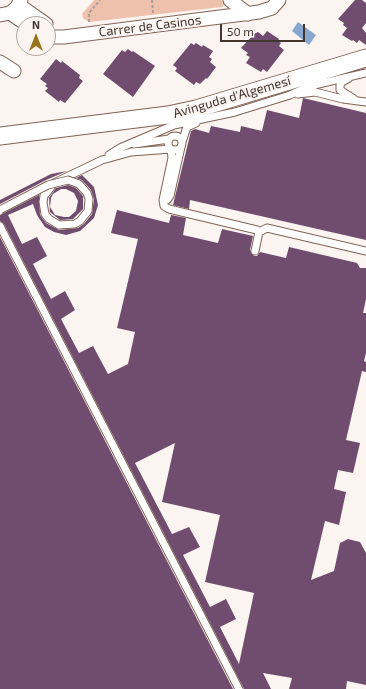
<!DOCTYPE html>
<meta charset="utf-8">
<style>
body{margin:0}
#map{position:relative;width:366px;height:689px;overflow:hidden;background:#fbf4f1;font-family:"Exo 2",sans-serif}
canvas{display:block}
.north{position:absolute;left:16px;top:16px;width:40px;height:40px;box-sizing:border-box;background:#fbf4f1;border:1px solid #b1a8a3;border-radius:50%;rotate:0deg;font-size:11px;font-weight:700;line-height:16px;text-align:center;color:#43362f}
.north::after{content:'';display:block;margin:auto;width:14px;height:18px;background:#97731d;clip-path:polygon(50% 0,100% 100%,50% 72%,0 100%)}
.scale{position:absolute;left:220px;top:24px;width:85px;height:18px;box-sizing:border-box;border:2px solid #43362f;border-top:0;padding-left:5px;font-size:12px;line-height:14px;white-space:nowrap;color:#43362f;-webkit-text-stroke:3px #fbf4f1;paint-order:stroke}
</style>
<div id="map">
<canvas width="366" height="689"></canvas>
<div class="north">N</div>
<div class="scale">50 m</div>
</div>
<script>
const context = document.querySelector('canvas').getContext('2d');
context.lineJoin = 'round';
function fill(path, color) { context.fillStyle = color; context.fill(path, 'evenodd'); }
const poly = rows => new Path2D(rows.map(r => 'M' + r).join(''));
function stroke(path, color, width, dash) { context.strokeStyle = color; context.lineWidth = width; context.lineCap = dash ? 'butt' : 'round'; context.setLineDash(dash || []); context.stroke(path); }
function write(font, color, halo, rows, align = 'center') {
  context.font = font + ' "Exo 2",sans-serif'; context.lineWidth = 4; context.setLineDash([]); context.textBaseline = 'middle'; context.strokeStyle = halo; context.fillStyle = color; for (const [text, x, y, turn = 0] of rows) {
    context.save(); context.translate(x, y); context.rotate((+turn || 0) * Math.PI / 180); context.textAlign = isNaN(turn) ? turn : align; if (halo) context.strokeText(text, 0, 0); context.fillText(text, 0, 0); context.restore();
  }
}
fill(poly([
 [94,0,221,0,225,4,222,7,89,22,83,18,82,14]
]), '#edc1ac');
fill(poly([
 [298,22,316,35,309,45,292,31]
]), '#87a7ce');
fill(poly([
 [355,0,362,0,366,3,366,23,362,28,366,33,366,45,359,40,357,43,353,40,352,41,342,35,347,28,343,25,344,23,338,19],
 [267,31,279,39,278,41,281,43,279,46,284,50,267,72,263,69,261,72,246,63,250,57,246,55,248,53,241,48,254,34,258,32,263,36],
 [191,43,194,45,196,43,202,47,203,45,213,51,209,57,212,59,210,62,216,67,207,79,206,78,200,84,196,82,194,85,175,71,177,68,173,65],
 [128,49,132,52,133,51,155,66,133,97,103,74,122,50,125,52],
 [56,59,61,63,62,61,80,75,79,78,83,81,65,103,60,100,59,102,45,91,48,88,45,86,47,84,40,79],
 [303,98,366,113,366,240,190,200,189,209,173,205,191,131,195,129,209,133,211,126,240,132,241,126,262,131,267,110,299,118],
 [67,171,46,180,0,204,0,200,51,174],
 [82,175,94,187,98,205,94,218,80,231,66,235,54,232,45,227,37,215,33,204,8,215,22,244,37,237,47,256,33,264,51,299,65,291,75,310,61,319,79,353,93,346,108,374,128,364,135,332,117,328,138,239,111,233,117,210,169,223,171,215,186,218,183,235,218,243,222,229,253,236,250,250,254,256,257,256,260,252,286,258,289,247,357,263,360,268,366,268,366,299,363,313,366,313,366,353,364,361,366,362,366,372,362,371,346,440,360,443,353,473,338,470,334,489,346,492,339,525,325,521,311,580,334,571,340,543,348,539,360,542,366,553,366,685,347,681,346,689,289,689,292,678,263,673,271,689,244,689,4,224,0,221,0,215,39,195,40,215,46,223,59,230,78,228,84,224,92,214,94,199,91,190,82,180,76,178],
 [175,443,162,502,220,515,205,582,254,593,239,664,220,627,236,619,226,599,210,607,183,555,200,547,189,527,172,534,135,463],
 [68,185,76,188,83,196,83,209,73,219,60,220,50,212,49,198,56,188],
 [61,189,66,189,74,193,78,201,76,211,69,217,64,217,55,215,50,207,51,198,53,194],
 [0,237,233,689,0,689]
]), '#704d6e');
const service = poly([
 [349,78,342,82,340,85,340,90,354,99],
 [298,94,315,92,343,99,366,102],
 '168 143a7 7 0 1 1 14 0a7 7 0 1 1-14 0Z',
 [182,142,187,127,196,123],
 [134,144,169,139],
 [109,155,120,148,174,125,235,112,290,95,310,86,366,73],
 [44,196,54,183,102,160,131,152,171,149,172,158,163,200,164,206,169,209,257,230,259,232,255,251],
 [163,200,167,200,170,196,181,147],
 [0,226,239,689],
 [259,232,267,228,366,251]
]);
const minor = poly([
 [230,0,248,14],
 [19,5,46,24],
 [10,13,26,24],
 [0,15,10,13,16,8,21,0],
 [48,37,64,37,259,12,272,8,279,0],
 [0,62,14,71]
]);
const tertiary = poly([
 [0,136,168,115,196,109,366,58]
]);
stroke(service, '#806355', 9);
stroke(minor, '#806355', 15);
stroke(tertiary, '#806355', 19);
stroke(poly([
 [152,0,153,13],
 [89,22,89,13,100,0]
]), '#a99f9b', 2, [3, 2]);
stroke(service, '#fff', 7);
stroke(minor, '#fff', 13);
stroke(tertiary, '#fff', 17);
const serviceBridge = poly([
 [0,210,48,185,68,180,79,184,87,193,89,199,88,211,80,221,75,224,59,225,49,219,45,214,43,202,44,196]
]);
stroke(serviceBridge, '#806355', 9, []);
stroke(serviceBridge, '#fff', 7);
write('13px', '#43362f', '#fbf4f1', [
 ["Carrer de Casinos",150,26,-7],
 ["Avinguda d'Algemesí",232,97,-16]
]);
</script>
